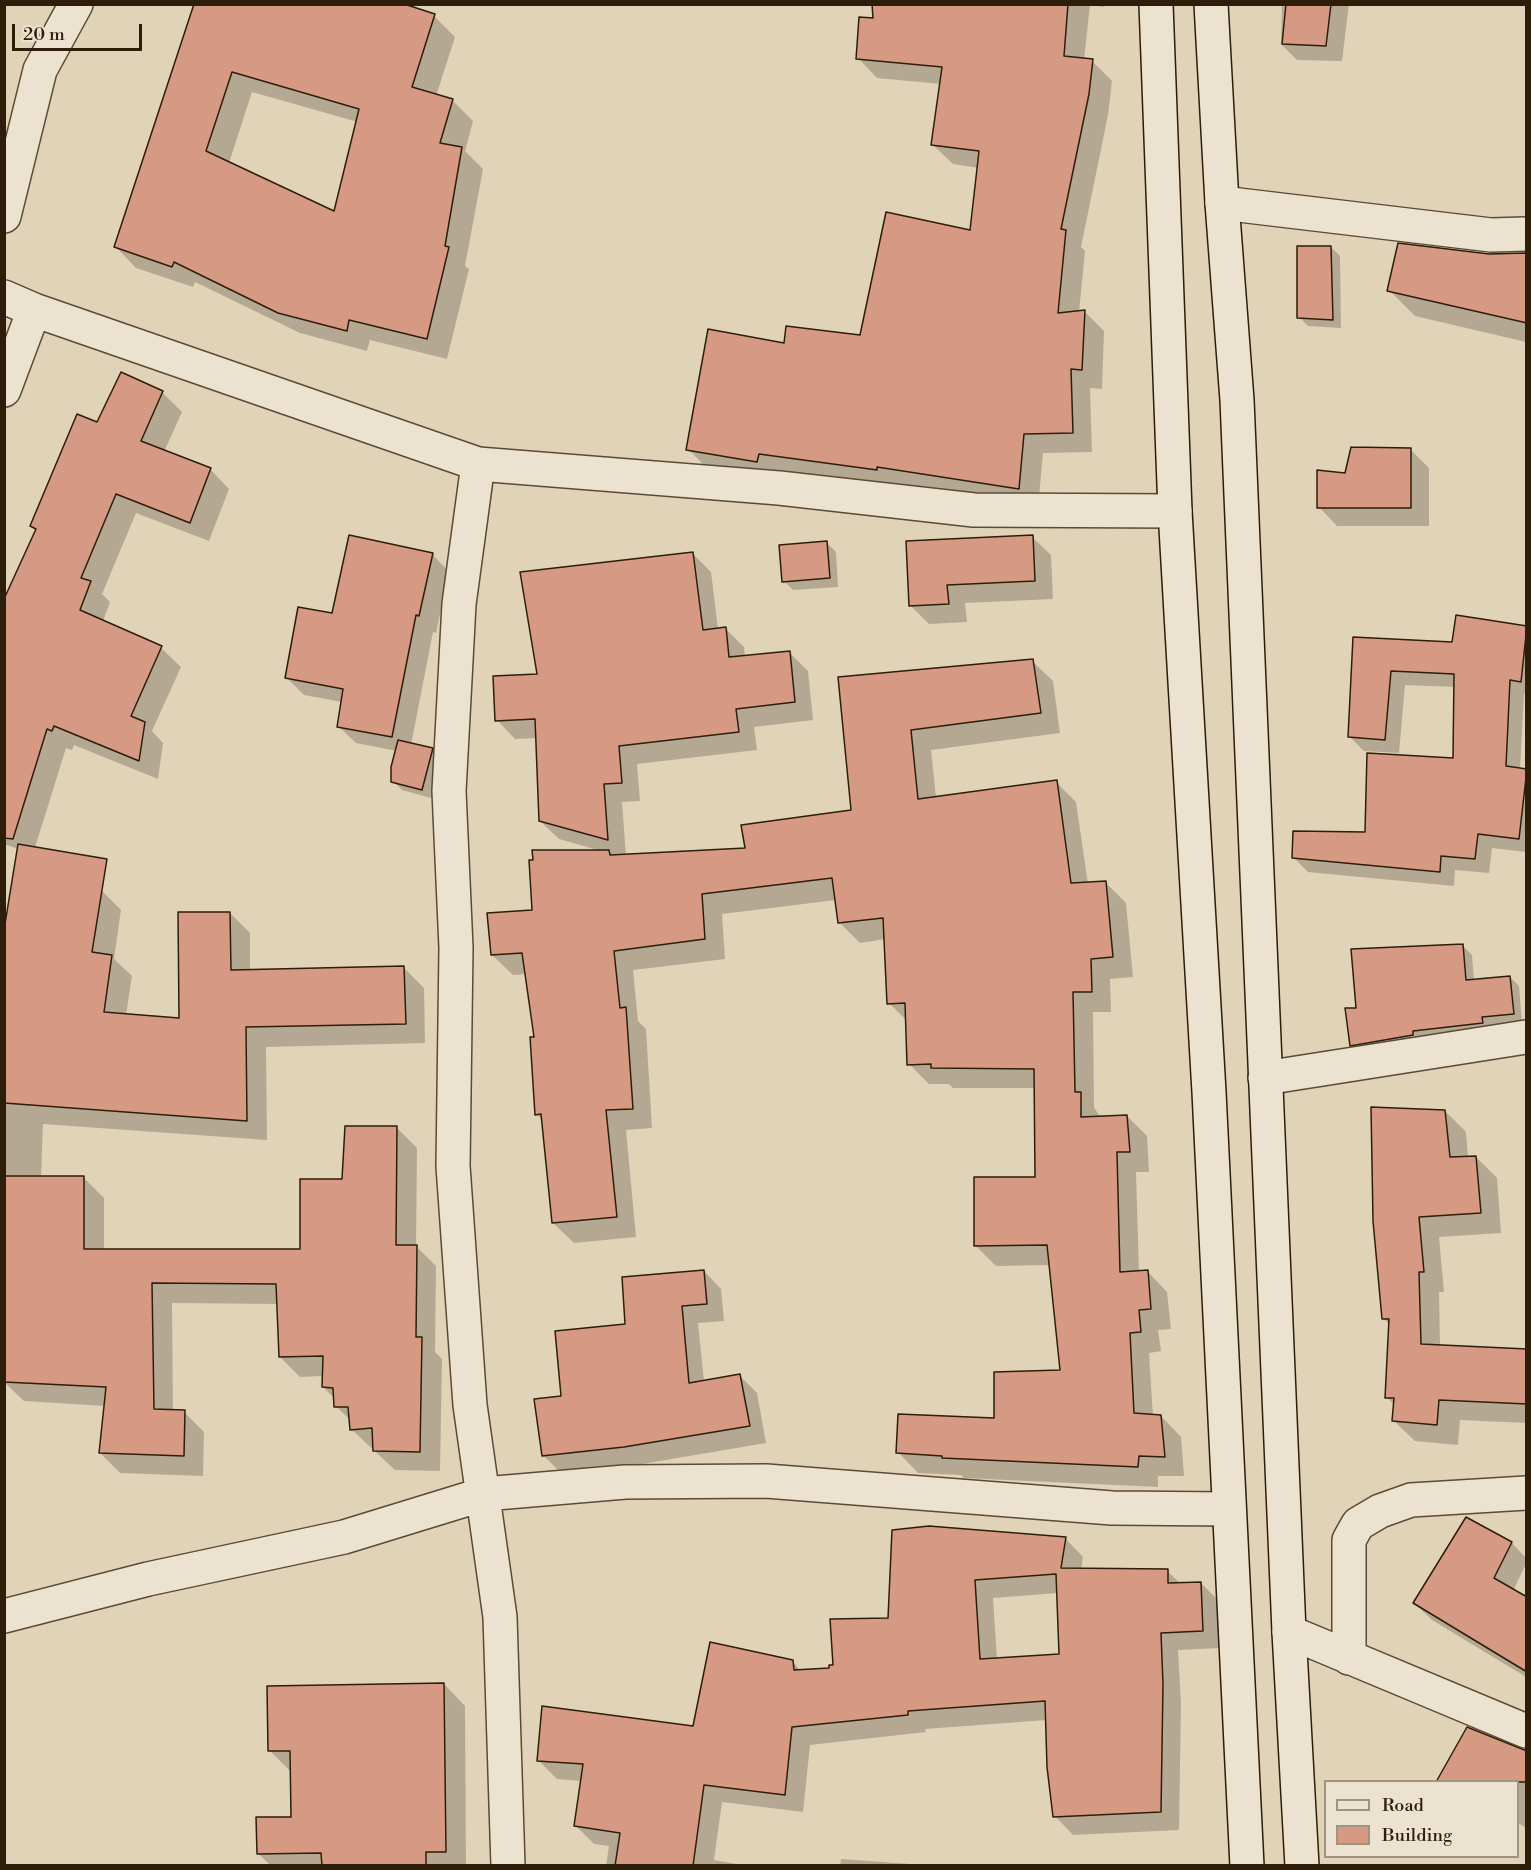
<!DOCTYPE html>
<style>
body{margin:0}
#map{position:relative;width:1531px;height:1870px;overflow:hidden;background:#e1d3b7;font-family:"Libre Bodoni",serif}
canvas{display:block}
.frame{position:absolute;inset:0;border:6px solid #2e1d09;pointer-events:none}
.legend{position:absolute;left:1324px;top:1780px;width:195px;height:78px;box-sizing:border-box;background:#ece2d0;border:2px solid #a09380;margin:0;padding:8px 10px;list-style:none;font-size:18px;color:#2e1d09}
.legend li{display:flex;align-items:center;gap:12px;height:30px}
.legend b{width:30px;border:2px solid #a09380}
.scale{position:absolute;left:12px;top:24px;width:130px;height:27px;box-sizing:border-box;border:3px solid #2e1d09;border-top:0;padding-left:8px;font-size:18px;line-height:21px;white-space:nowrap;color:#2e1d09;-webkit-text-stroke:4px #ece2d0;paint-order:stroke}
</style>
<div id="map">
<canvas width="1531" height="1870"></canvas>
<div class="frame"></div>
<ul class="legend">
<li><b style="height:8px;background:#ece2d0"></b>Road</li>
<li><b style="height:16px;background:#d69a84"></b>Building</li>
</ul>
<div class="scale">20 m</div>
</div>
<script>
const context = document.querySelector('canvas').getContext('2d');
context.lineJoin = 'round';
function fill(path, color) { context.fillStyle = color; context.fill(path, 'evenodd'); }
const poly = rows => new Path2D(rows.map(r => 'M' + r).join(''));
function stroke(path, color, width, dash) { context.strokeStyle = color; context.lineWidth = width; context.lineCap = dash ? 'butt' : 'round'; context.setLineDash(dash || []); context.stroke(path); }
fill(poly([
 [195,4,434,16,455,37,436,96,453,101,473,121,465,151,483,169,465,266,469,269,447,359,370,340,367,351,300,333,195,282,193,287,136,268,116,247],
 [252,92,358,122,335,213,229,163],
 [873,4,1104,4,1104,7,1090,5,1084,60,1092,61,1112,81,1108,115,1081,247,1085,251,1079,312,1084,311,1104,331,1102,389,1090,388,1092,452,1043,453,1038,508,708,469,688,449,785,345,861,336,971,231,979,168,953,164,933,145,941,84,877,78,858,58,874,20],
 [1282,4,1349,4,1342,61,1297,60,1281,44],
 [1331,247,1340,256,1341,328,1308,326,1299,317],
 [1489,255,1526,255,1526,342,1415,316,1389,290],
 [162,392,182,412,164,452,210,469,229,489,209,541,136,513,102,594,110,602,103,621,161,648,181,667,152,731,163,743,158,779,74,745,72,750,66,748,33,854,4,844,4,591,9,593,36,531,32,526,98,424],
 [1410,449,1429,468,1429,526,1337,526,1319,507,1346,475],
 [1032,537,1051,555,1053,599,965,603,967,622,929,624,910,605],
 [827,543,836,552,838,587,793,590,784,581],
 [432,554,449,572,436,633,433,632,411,745,432,751,441,760,431,798,402,790,393,781,397,751,356,743,338,726,342,702,304,695,287,678,333,615],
 [693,554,711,572,718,629,725,628,744,647,745,657,789,652,808,671,813,720,754,727,757,750,637,764,640,801,622,802,626,856,746,849,853,811,840,678,1032,661,1053,681,1060,733,931,750,936,798,1056,782,1076,802,1088,884,1106,883,1126,903,1133,977,1110,979,1111,1012,1093,1012,1094,1107,1100,1117,1127,1116,1147,1136,1149,1172,1136,1172,1139,1272,1147,1271,1167,1292,1171,1329,1158,1330,1161,1351,1149,1353,1153,1416,1161,1416,1181,1437,1184,1476,1158,1476,1158,1487,964,1478,961,1475,918,1473,898,1452,995,1420,1062,1371,1051,1265,996,1266,976,1246,1036,1178,1036,1088,953,1088,949,1084,929,1084,909,1064,907,1021,889,1003,886,939,860,943,839,922,836,900,722,914,725,959,633,970,638,1021,646,1029,652,1128,626,1130,636,1237,574,1243,553,1223,543,1120,536,1114,535,1038,526,974,513,975,492,955,534,911,601,851,559,839,540,821,537,738,515,739,497,720,538,675],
 [1526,628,1526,694,1524,694,1520,770,1526,770,1526,852,1492,848,1489,873,1455,870,1454,886,1308,872,1293,857,1366,833,1455,759,1456,687,1405,685,1399,753,1364,751,1349,736,1355,639,1453,644],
 [101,890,121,910,114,959,132,976,126,1015,180,1020,230,913,250,933,250,971,404,968,424,988,425,1043,266,1047,267,1140,43,1124,41,1178,84,1178,104,1198,104,1250,301,1250,344,1181,397,1128,417,1148,416,1246,436,1266,435,1352,442,1359,440,1471,395,1470,351,1429,351,1421,336,1406,335,1399,323,1387,323,1376,300,1377,280,1357,278,1304,172,1303,173,1412,184,1412,204,1432,203,1476,120,1473,100,1453,105,1406,24,1401,4,1382,4,940],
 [1463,946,1472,955,1474,981,1510,977,1519,986,1522,1023,1490,1026,1491,1031,1361,1054,1352,1045,1357,1009],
 [1445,1111,1466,1132,1468,1158,1476,1157,1497,1178,1501,1233,1439,1237,1444,1292,1439,1292,1440,1346,1526,1350,1526,1423,1460,1420,1458,1445,1415,1441,1394,1421,1395,1406,1387,1397,1390,1325,1383,1318],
 [704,1271,721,1289,724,1321,698,1323,704,1381,739,1375,757,1393,766,1443,642,1464,561,1473,543,1455,563,1397,627,1325],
 [1466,1519,1512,1543,1526,1558,1526,1564,1513,1591,1526,1599,1526,1677,1432,1620,1414,1603],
 [894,1531,1065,1538,1083,1557,1081,1570,1167,1571,1181,1584,1201,1583,1219,1601,1221,1648,1178,1650,1181,1703,1179,1830,1073,1835,1055,1816,1047,1720,925,1729,926,1732,810,1745,803,1812,722,1802,714,1860,748,1866,606,1866,609,1846,594,1844,575,1825,582,1781,557,1779,538,1760,694,1727,792,1661,801,1671,831,1669,889,1620],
 [1058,1593,1060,1655,997,1660,993,1598],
 [444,1684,465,1706,466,1866,271,1866,258,1853,292,1818,292,1773,269,1750],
 [1526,1752,1526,1828,1518,1823,1518,1782],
 [841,1859,940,1866,840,1866]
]), '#0003');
const building = poly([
 [194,4,404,4,435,14,412,87,453,99,440,143,462,147,445,246,449,247,427,339,349,320,347,331,278,313,174,262,172,267,114,247,194,4],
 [232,72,359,109,334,211,206,151,232,72],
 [872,4,1068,4,1064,56,1093,59,1089,94,1061,229,1066,230,1058,313,1085,310,1082,370,1071,369,1073,433,1024,434,1019,489,877,467,877,470,759,454,757,462,686,450,708,329,784,343,786,326,860,335,886,212,970,230,979,151,931,145,942,67,856,59,859,17,873,18,872,4],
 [1286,4,1331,4,1326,46,1282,44,1286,4],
 [1398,243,1489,254,1527,253,1527,323,1387,291,1398,243],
 [1297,246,1331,246,1333,320,1297,318,1297,246],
 [121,372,163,391,141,441,211,468,190,523,116,494,81,578,91,581,80,610,162,646,131,716,145,722,139,761,54,726,52,731,47,729,13,839,4,838,4,599,36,529,30,526,77,414,97,422,121,372],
 [1351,447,1411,448,1411,508,1317,508,1317,470,1345,473,1351,447],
 [349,535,433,553,419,616,416,615,392,737,337,727,343,689,285,678,298,607,332,613,349,535],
 [1033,535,1035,581,947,585,949,604,909,606,906,541,1033,535],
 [827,541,830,578,782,582,779,545,827,541],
 [693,552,703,630,726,627,729,657,790,651,795,702,736,709,739,732,619,746,622,783,604,784,608,840,539,821,535,719,495,721,493,676,537,674,520,572,693,552],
 [1456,615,1527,626,1521,682,1510,680,1506,766,1527,769,1519,839,1478,834,1475,859,1441,856,1440,872,1292,858,1293,831,1365,832,1367,753,1453,758,1454,674,1391,671,1385,740,1348,737,1353,637,1452,642,1456,615],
 [1033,659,1041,713,911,730,918,799,1057,780,1071,883,1106,881,1113,957,1091,959,1092,992,1073,992,1075,1092,1081,1092,1081,1117,1127,1115,1130,1152,1117,1152,1120,1272,1148,1270,1151,1309,1139,1310,1141,1332,1130,1333,1134,1413,1161,1415,1165,1457,1139,1456,1138,1467,942,1458,942,1456,896,1453,898,1414,994,1418,994,1372,1060,1370,1047,1245,974,1246,974,1177,1035,1177,1034,1069,931,1068,931,1064,907,1065,905,1003,887,1004,883,918,838,923,832,878,702,894,705,939,614,951,620,1008,626,1007,633,1109,606,1110,617,1217,552,1223,541,1114,535,1115,530,1037,534,1037,522,953,491,955,487,913,532,910,529,860,533,860,532,850,609,850,610,855,745,848,741,825,851,810,838,677,1033,659],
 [398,740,433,748,422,790,391,782,391,767,398,740],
 [18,844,107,859,92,952,112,955,104,1012,179,1018,178,912,230,912,231,970,404,966,406,1024,246,1027,247,1121,4,1103,4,930,18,844],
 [1463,944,1466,980,1510,976,1514,1014,1482,1017,1483,1023,1413,1031,1413,1035,1350,1046,1345,1008,1356,1008,1351,949,1463,944],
 [1371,1107,1445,1110,1450,1157,1476,1156,1481,1213,1419,1217,1424,1272,1419,1272,1421,1344,1527,1349,1527,1404,1439,1400,1437,1425,1392,1421,1394,1398,1385,1398,1389,1319,1382,1319,1373,1221,1371,1107],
 [345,1126,397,1126,396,1245,417,1245,416,1337,422,1337,420,1452,373,1451,372,1428,350,1430,348,1407,334,1407,333,1388,322,1387,323,1356,279,1357,276,1284,152,1283,154,1409,185,1410,184,1456,99,1453,106,1387,4,1382,4,1176,84,1176,84,1249,300,1249,300,1179,342,1179,345,1126],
 [704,1270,707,1304,682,1306,689,1383,740,1374,750,1426,624,1447,542,1456,534,1399,561,1396,555,1331,625,1324,622,1277,704,1270],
 [1466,1517,1512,1542,1494,1578,1527,1597,1527,1672,1413,1603,1466,1517],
 [929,1526,1066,1537,1061,1568,1168,1569,1168,1583,1201,1582,1203,1631,1161,1633,1163,1684,1161,1812,1053,1817,1047,1767,1045,1701,908,1711,908,1715,792,1727,785,1795,704,1785,693,1866,615,1866,620,1833,574,1826,583,1764,537,1761,542,1706,693,1726,710,1642,793,1660,794,1670,829,1668,829,1665,833,1665,830,1619,888,1618,892,1530,929,1526],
 [1056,1574,1059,1654,980,1659,975,1580,1056,1574],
 [444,1683,446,1852,426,1852,426,1866,322,1866,321,1853,257,1854,256,1817,291,1817,290,1751,268,1751,267,1686,444,1683],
 [1467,1727,1527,1751,1527,1782,1436,1782,1467,1727]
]);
fill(building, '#d69a84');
stroke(building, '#2e1d09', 1.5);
const street = poly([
 [1222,203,1491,235,1526,234],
 [4,216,40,70,76,4],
 [4,297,34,310,478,464,779,488,974,510,1175,511],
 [4,390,34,310],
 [478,464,459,604,449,791,456,948,453,1166,470,1405,500,1617,508,1866],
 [1265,1078,1526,1037],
 [4,1616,148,1579,344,1537,484,1494,625,1482,766,1481,1112,1508,1229,1509],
 [1289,1632,1526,1731],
 [1349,1658,1349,1540,1358,1524,1380,1511,1411,1500,1526,1493]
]);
const secondary = poly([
 [1156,4,1175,511,1209,1092,1247,1866],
 [1211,4,1222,203,1237,400,1289,1632,1302,1866]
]);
stroke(street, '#5b4a34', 36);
stroke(secondary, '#2e1d09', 36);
stroke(street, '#ece2d0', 33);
stroke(secondary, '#ece2d0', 33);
</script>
